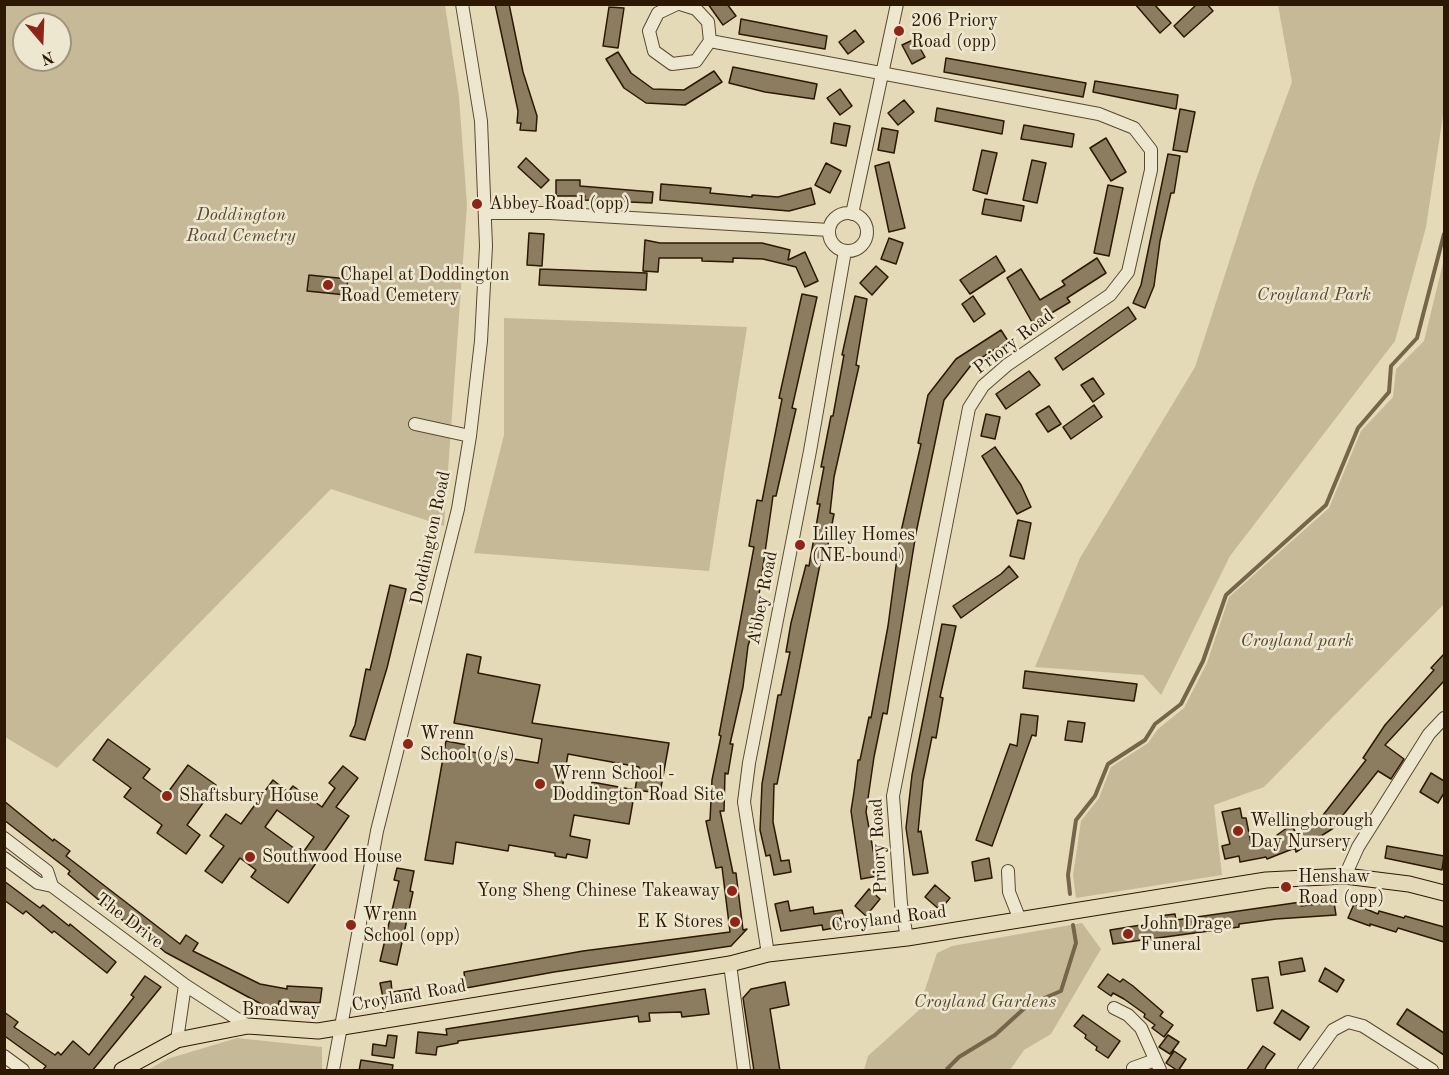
<!DOCTYPE html>
<style>
body{margin:0}
#map{position:relative;width:1449px;height:1075px;overflow:hidden;background:#e5dab7;font-family:"Old Standard TT",serif}
canvas{display:block}
.frame{position:absolute;inset:0;border:6px solid #2c1803;pointer-events:none}
.north{position:absolute;left:12px;top:12px;width:60px;height:60px;box-sizing:border-box;background:#eee7d0;border:2px solid #a0947e;border-radius:50%;rotate:161deg;font-size:16px;font-weight:700;line-height:24px;text-align:center;color:#2c1803}
.north::after{content:'';display:block;margin:auto;width:21px;height:27px;background:#8f2418;clip-path:polygon(50% 0,100% 100%,50% 72%,0 100%)}
</style>
<div id="map">
<canvas width="1449" height="1075"></canvas>
<div class="frame"></div>
<div class="north">N</div>
</div>
<script>
const context = document.querySelector('canvas').getContext('2d');
context.lineJoin = 'round';
function fill(path, color) { context.fillStyle = color; context.fill(path, 'evenodd'); }
const poly = rows => new Path2D(rows.map(r => 'M' + r).join(''));
function stroke(path, color, width, dash) { context.strokeStyle = color; context.lineWidth = width; context.lineCap = dash ? 'butt' : 'round'; context.setLineDash(dash || []); context.stroke(path); }
function write(font, color, halo, rows, align = 'center') {
  context.font = font + ' "Old Standard TT",serif'; context.lineWidth = 5; context.setLineDash([]); context.textBaseline = 'middle'; context.strokeStyle = halo; context.fillStyle = color; for (const [text, x, y, turn = 0] of rows) {
    context.save(); context.translate(x, y); context.rotate((+turn || 0) * Math.PI / 180); context.textAlign = isNaN(turn) ? turn : align; if (halo) context.strokeText(text, 0, 0); context.fillText(text, 0, 0); context.restore();
  }
}
fill(poly([
 [4,5,445,5,459,97,467,205,444,526,331,489,57,768,5,737],
 [24,24,60,24,60,60,24,60],
 [1278,5,1444,5,1444,109,1426,227,1395,341,1230,556,1161,695,1143,675,1035,667,1080,558,1195,367,1254,185,1292,82],
 [1444,259,1444,604,1264,787,1214,805,1222,875,1076,898,1073,875,1081,821,1099,798,1111,767,1148,743,1158,729,1184,708,1207,663,1229,597,1329,508,1361,431,1393,397,1396,369,1424,341],
 [504,318,747,327,709,571,474,553,504,435],
 [1082,923,1101,949,1051,1034,1024,1050,1010,1070,864,1070,868,1056,918,1011,937,953,952,946],
 [237,1038,322,1047,322,1070,148,1070,167,1059]
]), '#c6b998');
stroke(poly([
 [1070,894,1068,875,1076,820,1095,796,1108,764,1145,740,1155,724,1181,704,1203,661,1226,595,1326,505,1358,428,1389,392,1391,366,1417,338,1444,234],
 [949,1070,947,1069,959,1057,995,1035,1028,1005,1061,991,1076,943,1073,925]
]), '#75654a', 4);
const building = poly([
 [495,4,509,4,523,72,537,116,536,131,520,130,521,123,517,123,518,111,495,4],
 [708,4,727,4,736,16,723,25,708,4],
 [1135,4,1154,4,1171,23,1160,33,1135,4],
 [1197,4,1207,4,1213,11,1184,37,1174,26,1197,4],
 [609,7,624,8,618,48,603,46,609,7],
 [741,19,827,36,825,49,739,34,741,19],
 [855,30,864,42,848,54,839,42,855,30],
 [915,39,925,57,912,64,902,45,915,39],
 [618,52,631,73,653,89,684,90,714,71,722,82,685,105,646,103,624,88,606,59,618,52],
 [946,58,1086,83,1083,97,944,72,946,58],
 [733,67,817,84,814,99,765,92,729,83,733,67],
 [1095,81,1178,95,1176,109,1093,92,1095,81],
 [840,89,852,106,840,115,827,98,840,89],
 [904,100,914,112,898,125,888,113,904,100],
 [937,108,1004,121,1002,134,935,121,937,108],
 [1180,109,1195,112,1187,152,1173,150,1180,109],
 [834,123,850,126,846,146,831,143,834,123],
 [1024,125,1074,134,1072,147,1021,139,1024,125],
 [882,128,898,131,894,153,878,150,882,128],
 [1106,138,1126,172,1111,181,1090,148,1106,138],
 [982,150,997,153,987,194,973,190,982,150],
 [1168,154,1180,156,1174,193,1171,193,1160,241,1154,286,1145,308,1133,303,1141,285,1168,154],
 [526,158,549,180,541,188,518,167,526,158],
 [1032,160,1046,163,1037,203,1023,200,1032,160],
 [889,162,905,228,889,232,875,166,889,162],
 [826,163,841,171,830,193,815,185,826,163],
 [556,180,580,180,580,186,653,192,652,203,584,200,585,196,556,196,556,180],
 [661,184,711,188,710,193,752,197,752,195,778,197,811,188,815,204,789,211,660,200,661,184],
 [1108,185,1123,188,1109,256,1094,253,1108,185],
 [985,199,1024,206,1021,221,982,214,985,199],
 [529,233,544,234,542,266,527,265,529,233],
 [889,238,903,243,896,264,881,259,889,238],
 [645,240,660,243,762,243,790,250,788,260,805,252,818,281,805,287,796,267,763,259,733,258,733,262,702,261,702,258,659,258,658,272,643,271,645,240],
 [996,256,1005,271,970,294,960,280,996,256],
 [1097,258,1106,273,1067,298,1070,302,1033,324,1007,278,1021,269,1040,300,1065,285,1062,281,1097,258],
 [876,266,888,277,872,295,860,283,876,266],
 [540,269,647,273,646,290,539,285,540,269],
 [309,275,348,279,346,295,307,291,309,275],
 [802,294,817,297,792,408,796,409,776,496,773,496,755,623,748,646,743,687,730,744,733,744,728,774,725,773,724,811,720,811,733,873,736,873,743,930,747,929,731,946,554,972,466,988,464,972,583,951,730,932,722,867,716,868,706,821,710,820,712,780,721,736,719,735,754,547,749,546,757,500,762,501,782,399,779,398,802,294],
 [855,296,867,299,856,365,859,366,834,477,830,513,834,514,825,560,821,559,777,784,774,784,773,822,781,861,789,860,791,872,774,875,770,855,766,856,760,830,762,784,778,695,781,695,790,652,786,652,791,623,806,565,809,566,820,504,817,504,824,467,821,467,831,416,833,416,844,355,842,355,855,296],
 [973,296,985,314,974,322,962,304,973,296],
 [1128,307,1136,319,1063,370,1055,358,1128,307],
 [1001,330,1008,341,972,364,944,400,916,533,887,714,883,713,874,757,866,812,878,876,861,879,851,811,854,792,858,760,860,760,869,717,871,718,888,626,900,536,921,444,918,443,928,395,956,359,1001,330],
 [1029,371,1040,385,1006,409,996,394,1029,371],
 [1093,378,1104,394,1093,402,1081,385,1093,378],
 [1094,405,1102,417,1071,439,1063,427,1094,405],
 [1049,406,1061,424,1048,432,1036,414,1049,406],
 [986,414,1000,417,995,439,981,436,986,414],
 [995,447,1021,485,1031,507,1017,514,982,456,995,447],
 [1018,520,1031,523,1024,559,1010,556,1018,520],
 [1009,566,1018,577,961,618,953,606,1001,574,1009,566],
 [390,585,406,589,387,668,365,740,350,736,355,725,366,669,370,670,390,585],
 [942,624,956,626,940,697,943,698,936,738,932,737,923,781,918,832,921,831,928,873,913,875,906,828,912,775,942,624],
 [467,654,481,657,478,673,540,685,532,723,669,743,660,793,635,790,629,824,574,815,570,836,590,840,587,858,567,854,566,858,555,856,555,853,509,845,508,851,456,842,453,864,425,860,446,741,467,745,466,751,538,763,542,739,454,723,467,654],
 [568,754,639,767,635,790,592,782,590,794,562,789,568,754],
 [1444,654,1444,681,1385,745,1404,759,1391,779,1378,771,1332,829,1296,852,1295,848,1267,859,1266,857,1240,862,1239,856,1225,859,1222,846,1230,844,1222,812,1240,808,1242,818,1246,818,1252,848,1280,840,1277,835,1291,825,1297,834,1311,825,1313,828,1366,760,1363,758,1385,725,1434,670,1431,668,1444,654],
 [1025,671,1137,684,1134,701,1023,688,1025,671],
 [1021,714,1038,716,1036,736,1032,735,992,846,976,840,1010,744,1017,746,1021,714],
 [1068,721,1085,723,1082,742,1065,740,1068,721],
 [108,739,150,769,143,778,166,795,188,765,216,785,187,825,200,835,186,854,157,833,162,825,124,797,131,788,93,760,108,739],
 [343,766,358,778,336,807,349,816,288,903,251,877,256,870,240,858,222,883,205,871,224,846,210,836,226,814,241,824,273,780,288,792,293,786,322,807,335,788,329,783,343,766],
 [277,810,314,837,302,854,265,827,277,810],
 [1431,773,1444,781,1444,793,1438,803,1420,792,1431,773],
 [4,801,53,841,54,839,70,851,66,856,180,944,186,935,198,943,193,951,260,984,287,989,287,986,322,988,320,1003,279,1001,278,1008,263,1005,165,952,142,932,140,935,68,874,70,871,4,820,4,801],
 [1387,846,1444,856,1442,870,1385,858,1387,846],
 [989,858,992,878,975,881,972,862,989,858],
 [397,868,414,871,410,891,413,892,397,965,380,961,399,881,394,880,397,868],
 [4,881,40,908,43,905,69,926,70,924,116,962,107,973,54,931,52,933,26,911,23,914,4,900,4,881],
 [935,885,950,898,940,910,925,897,935,885],
 [869,889,880,899,866,916,855,906,869,889],
 [788,901,790,911,813,907,814,914,842,910,845,926,823,930,822,925,781,931,775,904,788,901],
 [1301,902,1301,906,1334,902,1336,915,1276,919,1239,924,1239,927,1113,944,1110,930,1160,922,1159,916,1175,914,1176,920,1301,902],
 [1354,904,1378,914,1379,911,1404,918,1405,916,1444,927,1444,942,1398,928,1396,932,1370,924,1370,926,1348,918,1354,904],
 [1302,958,1305,971,1281,975,1279,962,1302,958],
 [1325,968,1344,980,1337,992,1319,981,1325,968],
 [1108,974,1120,982,1123,979,1133,986,1163,1012,1160,1016,1173,1025,1164,1037,1152,1028,1155,1025,1144,1017,1145,1014,1124,999,1113,993,1111,996,1098,987,1108,974],
 [145,976,161,987,92,1071,42,1071,46,1066,6,1037,4,1039,4,1012,18,1022,14,1027,55,1055,58,1052,61,1055,73,1041,89,1055,134,997,131,995,145,976],
 [1268,977,1273,1008,1257,1011,1252,979,1268,977],
 [391,981,392,992,412,989,413,998,384,1003,380,983,391,981],
 [785,982,789,1005,770,1009,780,1071,754,1071,743,998,751,989,785,982],
 [705,989,709,1014,682,1017,681,1012,649,1013,650,1021,639,1022,638,1016,458,1041,458,1043,437,1047,436,1055,416,1053,418,1032,447,1035,446,1029,459,1027,705,989],
 [1407,1009,1444,1033,1444,1055,1397,1024,1407,1009],
 [1282,1010,1309,1027,1300,1040,1274,1023,1282,1010],
 [1083,1015,1120,1041,1108,1058,1096,1050,1097,1047,1085,1038,1086,1035,1074,1026,1083,1015],
 [388,1035,397,1036,394,1058,372,1055,373,1044,386,1046,388,1035],
 [1168,1035,1179,1042,1170,1054,1159,1047,1168,1035],
 [1263,1046,1275,1054,1267,1065,1264,1071,1246,1071,1263,1046],
 [1174,1051,1186,1059,1178,1071,1166,1063,1174,1051],
 [361,1060,393,1065,392,1071,359,1071,361,1060]
]);
fill(building, '#8c7d61');
stroke(building, '#2c1803', 1.5);
const minor = poly([
 [677,4,658,13,649,31,654,51,672,64,696,61,710,41,708,22,696,9,680,4],
 [710,41,1099,114,1134,128,1151,150,1151,170,1128,272,1110,295,1007,365,983,386,969,408,893,796,901,904,907,938],
 [485,213,550,213,829,230],
 '829 232a19 19 0 1 1 38 0a19 19 0 1 1-38 0Z',
 [852,214,897,4],
 [415,424,470,436],
 [4,838,47,871,52,886],
 [4,858,38,883,52,886,185,985,177,1040],
 [1008,871,1009,892,1020,920],
 [1345,876,1358,847,1429,734,1444,718],
 [768,954,744,802,749,763,810,451,845,251],
 [730,964,744,1070],
 [185,985,248,1026],
 [1114,1008,1128,1015,1141,1028,1160,1070],
 [4,1056,23,1070],
 [1133,1068,1155,1060],
 [333,1070,377,831,458,509,470,436,481,341,486,246,481,121,462,4],
 [1304,1070,1333,1030,1348,1022,1363,1026,1432,1070]
]);
const major = poly([
 [122,1070,177,1040,248,1026,318,1031,730,964,768,954,907,938,1266,880,1345,876,1409,884,1444,893]
]);
stroke(minor, '#5a4830', 14);
stroke(major, '#2c1803', 17);
stroke(minor, '#eee7d0', 12);
stroke(major, '#e5dab7', 15);
for (const [x, y, r, color] of [
 [899,31,6,"#8f2418"],
 [477,204,6,"#8f2418"],
 [328,285,6,"#8f2418"],
 [800,545,6,"#8f2418"],
 [408,744,6,"#8f2418"],
 [540,784,6,"#8f2418"],
 [167,796,6,"#8f2418"],
 [1238,831,6,"#8f2418"],
 [250,857,6,"#8f2418"],
 [1286,887,6,"#8f2418"],
 [732,891,6,"#8f2418"],
 [735,922,6,"#8f2418"],
 [351,925,6,"#8f2418"],
 [1128,934,6,"#8f2418"]
]) { const dot = new Path2D(); dot.arc(x, y, r, 0, 2 * Math.PI); context.fillStyle = color; context.fill(dot); stroke(dot, '#eee7d0', 2); }
write('18px', '#2c1803', '#eee7d0', [
 ["206 Priory",911,21],
 ["Road (opp)",911,42],
 ["Abbey Road (opp)",489,204],
 ["Chapel at Doddington",340,275],
 ["Road Cemetery",340,296],
 ["Lilley Homes",812,535],
 ["(NE-bound)",812,556],
 ["Wrenn",420,734],
 ["School (o/s)",420,755],
 ["Wrenn School -",552,774],
 ["Doddington Road Site",552,795],
 ["Shaftsbury House",179,796],
 ["Wellingborough",1250,821],
 ["Day Nursery",1250,842],
 ["Southwood House",262,857],
 ["Henshaw",1298,877],
 ["Road (opp)",1298,898],
 ["Yong Sheng Chinese Takeaway",720,891,"right"],
 ["Wrenn",363,915],
 ["School (opp)",363,936],
 ["E K Stores",723,922,"right"],
 ["John Drage",1140,924],
 ["Funeral",1140,945]
], 'left');
write('italic 18px', '#5a4830', '#eee7d0', [
 ["Doddington",241,215],
 ["Road Cemetry",241,236],
 ["Croyland Park",1314,295],
 ["Croyland park",1297,641],
 ["Croyland Gardens",985,1002]
]);
write('18px', '#2c1803', '#eee7d0', [
 ["Priory Road",1014,342,-37],
 ["Doddington Road",431,538,-78],
 ["Abbey Road",763,598,-79],
 ["Priory Road",879,846,-93],
 ["Croyland Road",889,919,-7],
 ["The Drive",129,921,37],
 ["Croyland Road",409,996,-10],
 ["Broadway",281,1010]
]);
</script>
